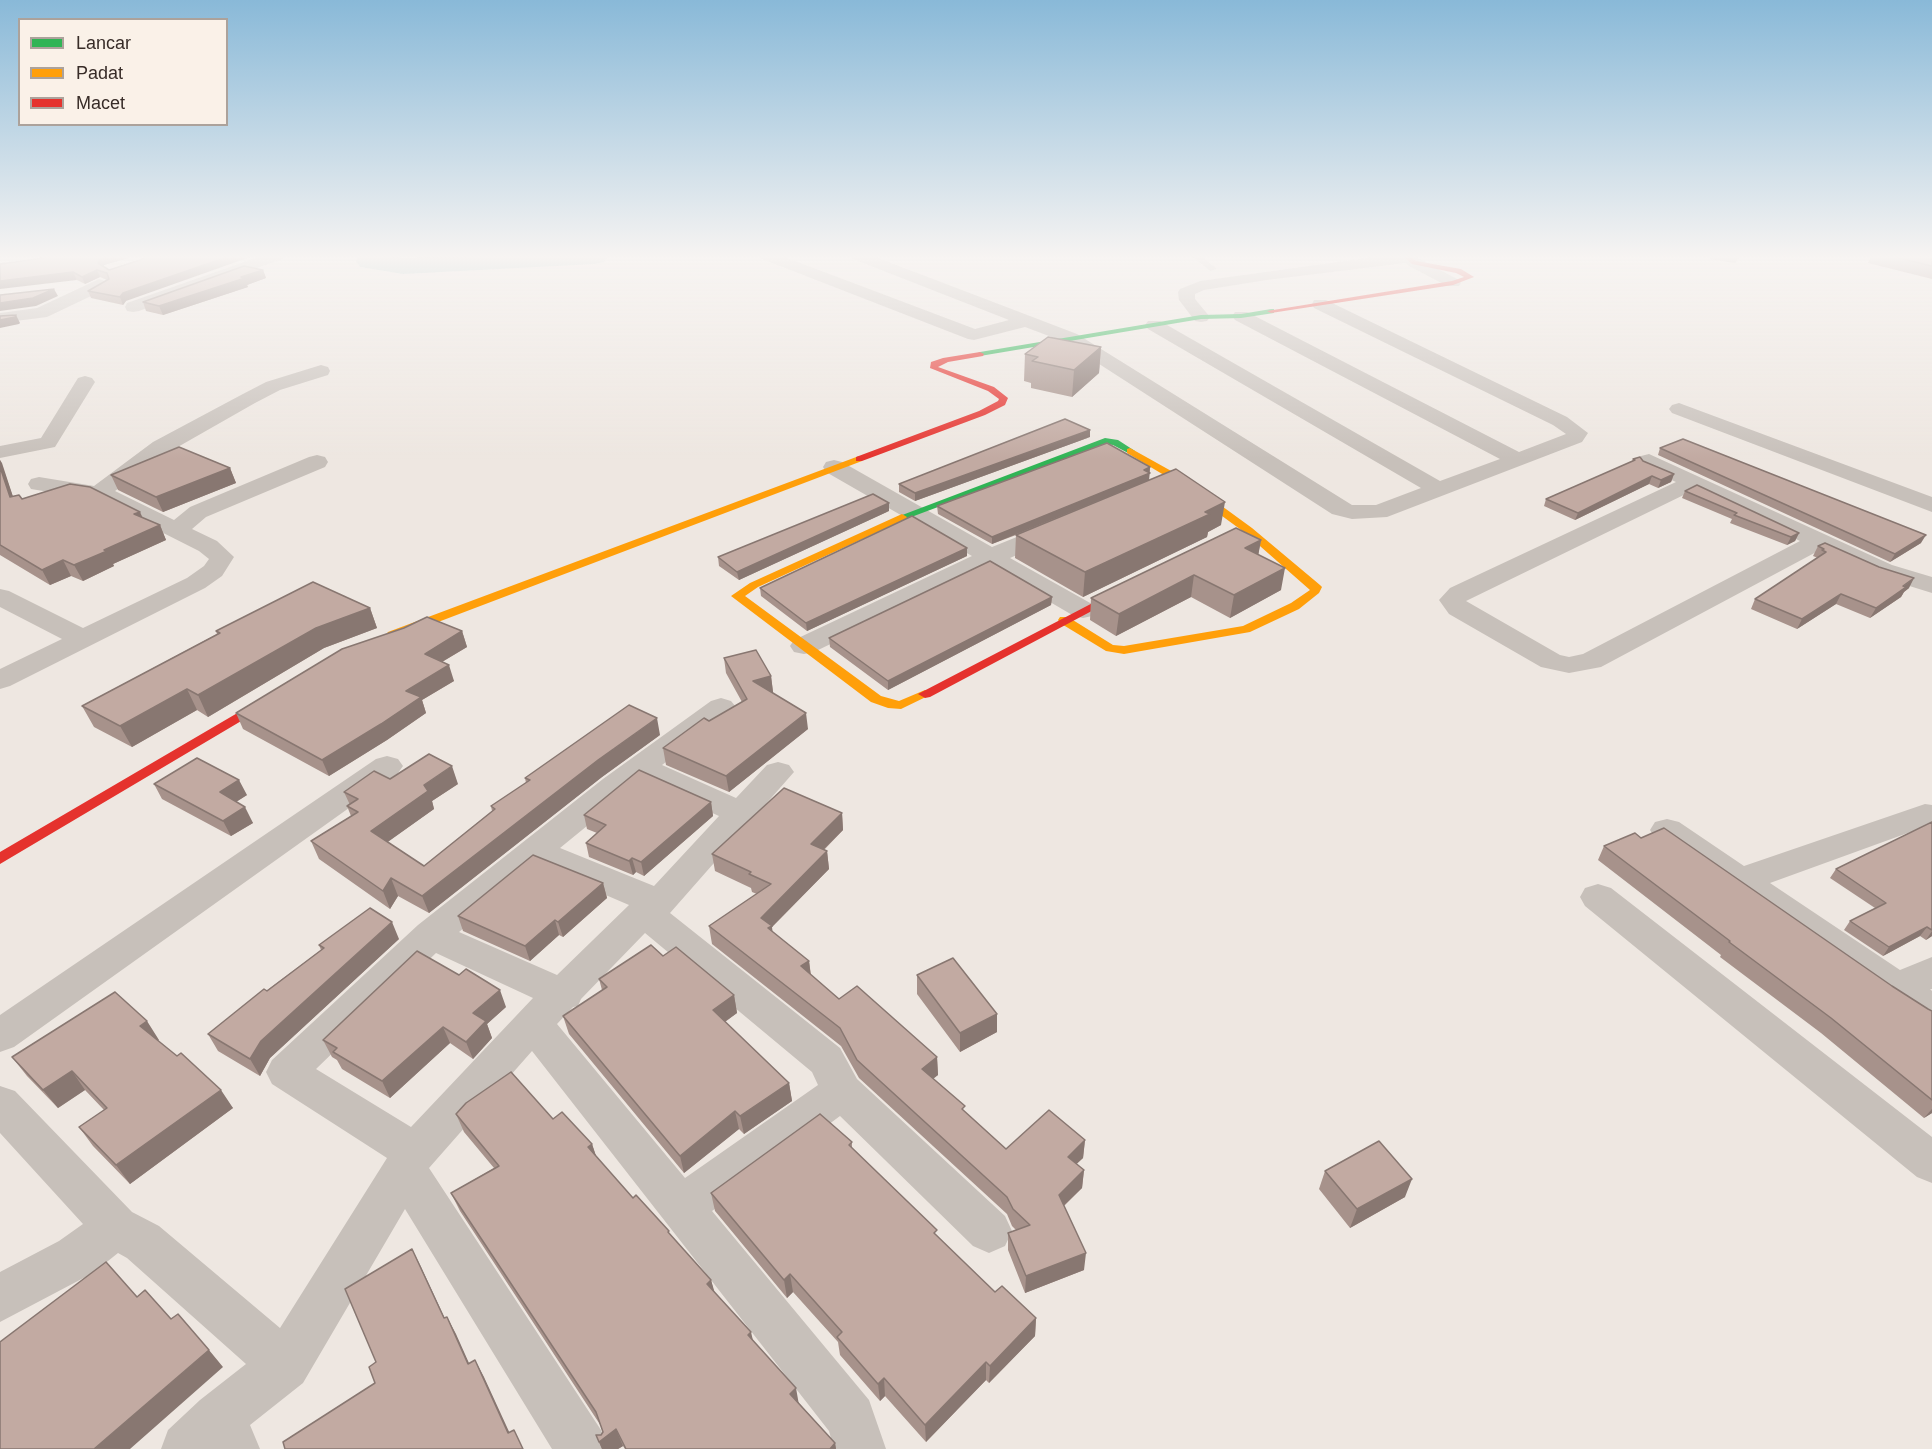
<!DOCTYPE html>
<style>
body{margin:0}
#map{position:relative;width:1932px;height:1449px;overflow:hidden;background:#eee7e1;font-family:Helvetica,sans-serif}
canvas{display:block}
.legend{position:absolute;left:18px;top:18px;width:210px;height:108px;box-sizing:border-box;background:#faf1e8;border:2px solid #aca29b;margin:0;padding:8px 10px;list-style:none;font-size:18px;color:#382c28}
.legend li{display:flex;align-items:center;gap:12px;height:30px}
.legend b{width:30px;border:2px solid #aca29b}
</style>
<div id="map">
<canvas width="1932" height="1449"></canvas>
<ul class="legend">
<li><b style="height:8px;background:#30b455"></b>Lancar</li>
<li><b style="height:8px;background:#ff9f0a"></b>Padat</li>
<li><b style="height:8px;background:#e5322d"></b>Macet</li>
</ul>
</div>
<script>
const context = document.querySelector('canvas').getContext('2d');
context.lineJoin = 'round';
const poly = rows => new Path2D(rows.map(r => 'M' + r).join(''));
function fill(path, color) { context.fillStyle = color; context.fill(path, 'evenodd'); }
function stroke(path, color, width, dash) { context.strokeStyle = color; context.lineWidth = width; context.lineCap = dash ? 'butt' : 'round'; context.setLineDash(dash || []); context.stroke(path); }
fill(poly([
 [358,256,403,258,608,256,604,262,595,264,403,274,360,267,356,261,358,256]
]), '#9cc1bf');
fill(poly([
 [1192,256,1201,256,1217,269,1210,271,1192,256]
]), '#c7c0ba');
fill(poly([
 [261,256,284,256,282,259,139,311,133,312,127,311,125,307,127,303,261,256],
 [760,256,782,256,975,329,1009,320,853,259,851,256,873,256,1077,334,1352,505,1376,505,1421,488,1148,329,1145,325,1148,321,1160,321,1440,481,1500,459,1235,320,1232,316,1235,312,1247,312,1519,452,1566,434,1553,425,1314,308,1312,304,1314,300,1326,300,1567,417,1588,433,1582,442,1387,517,1352,519,1332,514,1065,342,1025,327,974,340,968,339,762,259,760,256],
 [1381,256,1414,256,1459,280,1461,283,1459,286,1447,286,1409,266,1406,263,1267,280,1204,290,1195,294,1195,299,1210,317,1207,321,1201,322,1195,321,1179,300,1178,292,1180,289,1200,281,1381,256],
 [99,279,108,282,110,285,108,288,47,317,0,323,0,313,37,308,99,279],
 [321,365,328,367,330,371,328,375,280,390,255,403,169,452,115,491,174,520,190,507,309,457,317,455,325,457,328,462,325,467,206,517,192,529,217,541,234,557,222,576,205,588,10,686,0,689,0,669,62,639,0,607,0,589,9,591,83,628,187,578,204,566,209,559,199,551,98,500,31,489,28,484,31,479,39,477,94,486,153,442,241,395,266,382,321,365],
 [85,376,92,378,95,382,55,447,0,458,0,446,41,438,78,378,85,376],
 [1679,403,1932,497,1932,512,1672,413,1669,409,1672,405,1679,403],
 [1649,454,1892,565,1932,577,1932,593,1874,575,1820,550,1601,667,1569,673,1541,667,1449,614,1439,600,1450,588,1676,482,1641,466,1638,461,1641,456,1649,454],
 [1694,490,1800,541,1583,654,1569,657,1560,655,1466,601,1694,490],
 [834,460,842,462,992,547,1044,526,1052,524,1060,526,1064,531,1060,536,1010,558,1092,604,1096,610,1092,616,1083,618,1074,616,990,567,814,652,804,654,794,652,790,646,794,640,972,556,826,472,823,467,826,462,834,460],
 [721,698,731,701,736,707,731,713,662,765,736,798,767,765,778,762,789,765,794,772,670,913,840,1048,857,1079,1005,1216,1012,1231,1005,1246,989,1253,973,1246,840,1116,712,1211,869,1400,886,1449,834,1449,829,1431,532,1051,429,1168,601,1430,608,1449,552,1449,405,1209,303,1383,250,1425,260,1449,161,1449,168,1430,200,1400,246,1364,127,1258,118,1253,93,1273,0,1322,0,1272,59,1241,83,1224,0,1133,0,1086,15,1091,132,1212,159,1226,280,1328,387,1158,272,1084,266,1072,272,1060,418,925,603,779,711,701,721,698],
 [642,781,719,816,654,886,560,848,642,781],
 [538,866,629,905,557,975,459,932,538,866],
 [645,933,812,1072,818,1085,685,1178,557,1024,573,1007,578,1006,581,999,645,933],
 [436,953,533,998,411,1127,316,1069,436,953],
 [387,756,398,759,403,766,398,773,14,1047,0,1052,0,1015,376,759,387,756],
 [1925,804,1932,805,1932,827,1927,826,1770,883,1900,970,1932,957,1932,989,1930,989,1932,991,1932,1027,1918,1022,1883,999,1655,838,1650,830,1655,822,1667,819,1679,822,1744,866,1925,804],
 [1598,884,1611,888,1932,1137,1932,1183,1917,1177,1585,906,1580,897,1585,888,1598,884]
]), '#c7c0ba');
fill(poly([
 [1271,309,1274,309,1274,313,1241,318,1201,319,980,356,976,354,980,352,1201,315,1241,314,1271,309],
 [1105,438,1118,440,1135,451,1130,454,1113,445,1106,444,906,519,902,520,897,517,1105,438]
]), '#30b455');
fill(poly([
 [1130,448,1182,477,1252,528,1320,585,1322,587,1319,593,1299,609,1250,632,1124,654,1106,651,1060,623,1058,620,1060,617,1068,617,1113,645,1124,646,1243,626,1291,603,1310,590,1244,532,1174,481,1127,453,1127,449,1130,448],
 [859,456,862,457,862,461,396,638,388,638,386,635,388,632,859,456],
 [902,514,907,517,906,519,758,587,745,596,881,696,899,701,925,690,932,694,901,709,888,708,871,702,731,596,750,583,902,514]
]), '#ff9f0a');
fill(poly([
 [1403,256,1411,256,1416,261,1461,269,1474,277,1453,285,1271,313,1267,311,1452,281,1464,277,1456,273,1412,264,1403,256],
 [980,352,984,354,983,356,948,362,938,367,994,387,1008,398,1005,405,985,415,862,461,856,461,856,457,979,411,998,401,999,399,988,391,930,368,931,362,943,358,980,352],
 [1131,583,1135,584,1137,586,1135,588,930,697,925,698,918,694,1131,583],
 [275,691,280,692,282,695,280,698,0,864,0,852,275,691]
]), '#e5322d');
fill(poly([
 [60,256,129,256,128,258,104,265,103,267,126,301,123,305,91,298,88,291,107,280,100,277,85,284,77,280],
 [1711,256,1740,256,1735,263,1710,259],
 [1871,256,1932,256,1932,279,1868,263],
 [263,270,266,278,247,285,248,287,163,315,146,311,143,302],
 [1101,347,1099,373,1072,397,1031,388,1031,383,1024,381,1025,354],
 [1090,437,915,501,899,492,899,484],
 [1660,448,1921,543,1890,562,1658,455],
 [1633,459,1643,461,1674,474,1671,482,1658,488,1649,484,1575,520,1544,506,1546,499,1632,462],
 [0,460,13,497,22,499,142,518,160,525,166,540,113,564,114,566,83,581,71,576,50,585,0,555],
 [1150,467,1149,480,1221,525,1208,532,1207,537,1083,597,1015,558,1016,535,992,544,938,514,937,506],
 [230,468,236,483,163,512,118,490,111,475],
 [1685,491,1799,533,1795,541,1787,545,1730,523,1732,519,1682,498],
 [889,511,739,580,719,566,718,557],
 [1261,540,1258,555,1281,590,1230,618,1191,597,1116,636,1090,620,1091,598],
 [1818,546,1909,588,1904,592,1901,597,1870,618,1836,604,1797,629,1751,609,1755,599,1818,558,1813,556],
 [967,556,807,631,761,596,760,588],
 [1052,597,1051,605,888,690,830,647,829,638],
 [370,608,377,628,324,648,208,717,197,710,132,747,94,727,82,706,217,634,216,631],
 [462,631,467,647,442,662,454,681,422,700,426,713,387,740,329,776,243,729,236,713],
 [724,658,771,676,773,692,772,692,808,729,729,792,666,765,663,748,742,702,726,673],
 [660,735,602,777,429,913,398,896,390,909,319,859,311,841,351,816,347,806,350,805,344,792,390,779,458,784,432,801,434,809,387,842,424,866,492,811,491,806,526,783,525,778],
 [154,784,247,795,236,802,253,823,231,836,162,799],
 [711,802,713,816,644,876,636,872,633,875,589,857,586,843,597,833,587,829,584,815],
 [842,813,843,830,824,850,827,851,829,869,772,927,772,932,809,961,811,975,839,999,937,1057,938,1075,933,1078,965,1112,1006,1149,1085,1140,1083,1158,1076,1164,1084,1170,1082,1188,1064,1206,1084,1270,1025,1293,1008,1250,1008,1233,1016,1230,1012,1226,1007,1214,859,1078,841,1046,712,944,709,926,757,894,752,892,751,888,715,871,712,854],
 [1932,822,1932,936,1926,940,1920,936,1883,956,1844,930,1850,921,1875,908,1830,878,1836,869],
 [1641,838,1892,986,1928,1009,1932,1011,1932,1113,1924,1118,1821,1033,1720,957,1721,955,1598,860,1604,846],
 [603,883,607,898,563,937,559,935,530,961,463,931,458,916],
 [399,939,270,1058,260,1076,218,1051,208,1034,321,950,319,945],
 [663,956,734,995,737,1013,725,1022,789,1083,792,1101,744,1134,739,1129,684,1173,569,1034,563,1016,602,990,599,979],
 [917,975,997,1014,997,1032,960,1052,917,994],
 [506,1007,487,1024,492,1038,473,1059,450,1043,390,1098,342,1069,337,1060,332,1057,323,1040],
 [159,1040,158,1041,233,1108,130,1184,93,1146,79,1127,104,1110,85,1090,58,1108,27,1076,12,1057],
 [456,1114,553,1119,592,1144,596,1156,633,1198,670,1235,711,1280,714,1292,753,1341,799,1403,835,1443,836,1449,625,1449,623,1446,618,1449,602,1449,596,1435,601,1435,603,1432,601,1426,460,1211,451,1193,494,1168,464,1132],
 [852,1142,852,1149,937,1237,995,1292,1036,1318,1035,1336,989,1383,986,1380,926,1442,885,1396,880,1401,840,1355,838,1342,793,1292,787,1298,715,1211,711,1193],
 [1325,1171,1405,1197,1350,1228,1319,1189]
]), '#a7928b');
fill(poly([
 [105,256,129,256,128,258,104,265,101,270,98,263,101,258],
 [230,256,253,256,126,301,123,305,120,297,123,293],
 [97,270,100,277,85,284,82,277],
 [263,270,266,278,247,285,248,287,163,315,159,306],
 [73,272,77,280,0,289,0,281],
 [54,289,58,296,36,306,0,311,0,303],
 [16,315,20,323,19,324,0,328,0,320],
 [1101,347,1099,373,1072,397,1074,370],
 [1090,430,1090,437,915,501,915,493],
 [0,460,2,463,18,512,10,497,0,467],
 [1150,467,1149,480,992,544,992,537],
 [230,468,236,483,163,512,156,497],
 [1674,474,1671,482,1658,488,1661,480],
 [1652,476,1649,484,1575,520,1578,513],
 [1225,502,1221,525,1208,532,1207,537,1083,597,1085,572],
 [889,503,889,511,739,580,737,572],
 [140,512,147,527,134,514],
 [160,525,166,540,113,564,114,566,83,581,74,565,104,550],
 [1799,533,1795,541,1787,545,1791,537],
 [1926,535,1921,543,1890,562,1895,554],
 [1261,540,1257,562,1245,548],
 [967,548,967,556,807,631,806,623],
 [63,560,71,576,50,585,42,570],
 [1285,568,1281,590,1230,618,1234,595],
 [1194,575,1191,597,1116,636,1119,614],
 [1914,578,1909,588,1904,592,1901,597,1870,618,1876,608],
 [1841,594,1836,604,1797,629,1802,619],
 [1052,597,1051,605,888,690,888,681],
 [370,608,377,628,324,648,208,717,198,695,316,628],
 [462,631,467,647,430,669,425,654],
 [449,665,454,681,422,700,426,713,387,740,329,776,322,760,406,691],
 [771,676,773,692,755,697,753,681],
 [187,689,197,710,132,747,120,726],
 [806,713,808,729,729,792,726,776],
 [657,718,660,735,602,777,429,913,422,896,598,760],
 [452,766,458,784,432,801,434,809,378,849,371,831,424,785],
 [239,780,247,795,228,807,220,792],
 [711,802,713,816,644,876,641,862],
 [245,807,253,823,231,836,223,821],
 [842,813,843,830,812,861,811,844],
 [827,851,829,869,772,927,774,944,761,918],
 [632,858,636,872,633,875,629,861],
 [391,878,398,896,390,909,383,891],
 [603,883,607,898,563,937,558,922],
 [555,920,559,935,530,961,525,946],
 [392,922,399,939,270,1058,260,1076,250,1059,261,1041],
 [1927,927,1920,936,1883,956,1889,947],
 [1932,931,1932,936,1926,940],
 [809,961,811,978,801,966],
 [500,990,506,1007,487,1024,492,1038,473,1059,466,1042,473,1013],
 [734,995,737,1013,716,1028,713,1010],
 [997,1014,997,1032,960,1052,960,1033],
 [147,1021,159,1040,152,1045,140,1026],
 [443,1027,450,1043,390,1098,382,1081],
 [937,1057,938,1075,923,1087,922,1069],
 [72,1071,85,1090,58,1108,43,1090],
 [789,1083,792,1101,744,1134,740,1116],
 [221,1090,233,1108,130,1184,116,1165],
 [1932,1109,1932,1113,1924,1118],
 [735,1111,739,1129,684,1173,680,1156],
 [1085,1140,1083,1158,1066,1174,1068,1157],
 [592,1144,598,1162,588,1147],
 [1084,1170,1082,1188,1057,1212,1059,1195],
 [1412,1179,1405,1197,1350,1228,1357,1209],
 [412,1249,421,1267,453,1336,444,1318],
 [1086,1253,1084,1270,1025,1293,1026,1276],
 [790,1274,793,1292,787,1298,784,1280],
 [711,1280,716,1297,707,1284],
 [447,1317,456,1334,477,1381,468,1364],
 [1036,1318,1035,1336,989,1383,990,1366],
 [751,1332,755,1349,748,1335],
 [209,1350,223,1367,130,1449,94,1449],
 [475,1360,484,1377,517,1449,508,1433],
 [986,1362,986,1380,926,1442,925,1425],
 [884,1378,885,1396,880,1401,878,1384],
 [796,1388,799,1405,790,1394],
 [616,1429,623,1446,618,1449,602,1449,599,1442],
 [835,1443,836,1449,830,1449]
]), '#887771');
const building = poly([
 [60,256,105,256,101,258,98,263,109,270,143,259,145,256,230,256,123,293,120,297,88,291,109,279,107,273,97,270,82,277,73,272,0,281,0,264,60,256],
 [1891,256,1932,256,1932,266,1891,256],
 [244,266,263,270,241,277,245,278,159,306,143,302,244,266],
 [54,289,33,298,0,303,0,295,54,289],
 [16,315,15,317,0,320,0,316,16,315],
 [1048,337,1101,347,1074,370,1032,361,1038,357,1025,354,1048,337],
 [1065,419,1090,430,915,493,899,484,1065,419],
 [1683,439,1926,535,1895,554,1660,448,1683,439],
 [1107,443,1150,467,1144,470,1150,473,992,537,937,506,1107,443],
 [179,447,230,468,156,497,111,475,179,447],
 [1640,457,1643,461,1674,474,1661,480,1652,476,1578,513,1546,499,1635,460,1633,459,1640,457],
 [0,467,10,497,19,495,22,499,70,484,90,487,140,512,134,514,160,525,104,550,107,551,74,565,63,560,42,570,0,545,0,467],
 [1176,469,1225,502,1205,512,1210,514,1085,572,1016,535,1176,469],
 [1697,485,1799,533,1791,537,1734,515,1737,513,1685,491,1697,485],
 [873,494,889,503,737,572,718,557,873,494],
 [912,516,967,548,806,623,760,588,912,516],
 [1236,528,1261,540,1245,548,1285,568,1234,595,1194,575,1119,614,1091,598,1236,528],
 [1825,543,1879,567,1914,578,1903,586,1906,587,1876,608,1841,594,1802,619,1755,599,1826,552,1822,550,1824,549,1818,546,1825,543],
 [990,561,1052,597,888,681,829,638,990,561],
 [313,582,370,608,316,628,198,695,187,689,120,726,82,706,220,633,216,631,313,582],
 [427,617,462,631,425,654,449,665,406,691,421,697,381,724,322,760,236,713,342,649,404,628,427,617],
 [756,650,771,676,753,681,806,713,726,776,663,748,704,718,709,721,747,699,724,658,756,650],
 [629,705,657,718,598,760,422,896,391,878,383,891,311,841,358,812,347,806,358,799,344,792,374,771,390,779,429,754,452,766,424,785,428,791,371,831,424,866,495,809,491,806,530,780,525,778,629,705],
 [197,758,239,780,220,792,245,807,223,821,154,784,197,758],
 [639,770,711,802,641,862,632,858,629,861,586,843,606,825,584,815,639,770],
 [784,788,842,813,811,844,827,851,761,918,772,926,768,928,809,961,801,966,839,999,857,986,937,1057,922,1069,965,1106,962,1109,1006,1149,1049,1110,1085,1140,1068,1157,1084,1170,1059,1195,1086,1253,1026,1276,1008,1233,1030,1225,1013,1209,1007,1197,857,1060,840,1028,709,926,771,884,749,874,751,872,712,854,784,788],
 [1932,822,1932,930,1927,927,1889,947,1850,921,1886,903,1836,869,1932,822],
 [1664,828,1892,986,1928,1009,1932,1011,1932,1100,1831,1018,1729,942,1730,941,1604,846,1635,833,1641,838,1664,828],
 [533,855,603,883,558,922,555,920,525,946,458,916,533,855],
 [370,908,392,922,261,1041,250,1059,208,1034,264,989,267,991,324,948,319,945,370,908],
 [651,945,663,956,676,947,734,995,713,1010,789,1083,740,1116,735,1111,680,1156,563,1016,607,987,599,979,651,945],
 [417,951,459,975,466,969,500,990,473,1013,486,1021,466,1042,443,1027,382,1081,333,1052,337,1048,323,1040,417,951],
 [953,958,997,1014,960,1033,917,975,953,958],
 [115,992,147,1021,140,1026,177,1056,181,1053,221,1090,116,1165,79,1127,107,1108,72,1071,43,1090,12,1057,115,992],
 [511,1072,553,1119,562,1112,592,1144,588,1147,633,1198,636,1195,669,1231,668,1232,711,1280,707,1284,751,1332,748,1335,796,1388,790,1394,835,1443,830,1449,626,1449,616,1429,599,1442,596,1435,601,1435,603,1432,596,1412,451,1193,499,1166,456,1114,466,1103,511,1072],
 [820,1114,852,1142,849,1145,937,1230,934,1233,995,1292,1002,1286,1036,1318,990,1366,986,1362,925,1425,884,1378,878,1384,837,1337,842,1332,790,1274,784,1280,711,1193,820,1114],
 [1379,1141,1412,1179,1357,1209,1325,1171,1379,1141],
 [412,1249,444,1318,447,1317,468,1364,475,1360,508,1433,514,1430,523,1449,285,1449,283,1442,375,1383,369,1367,376,1362,345,1289,412,1249],
 [106,1262,137,1297,145,1290,171,1319,178,1314,209,1350,94,1449,0,1449,0,1342,106,1262]
]);
fill(building, '#c2aaa2');
stroke(building, '#887771', 1.5);
const sky = context.createLinearGradient(0, 0, 0, 459);
sky.addColorStop(0, '#89b9d8');
sky.addColorStop(0.56, '#f7f4f2');
sky.addColorStop(1, '#f7f4f200');
context.fillStyle = sky;
context.fillRect(0, 0, 1932, 459);
</script>
